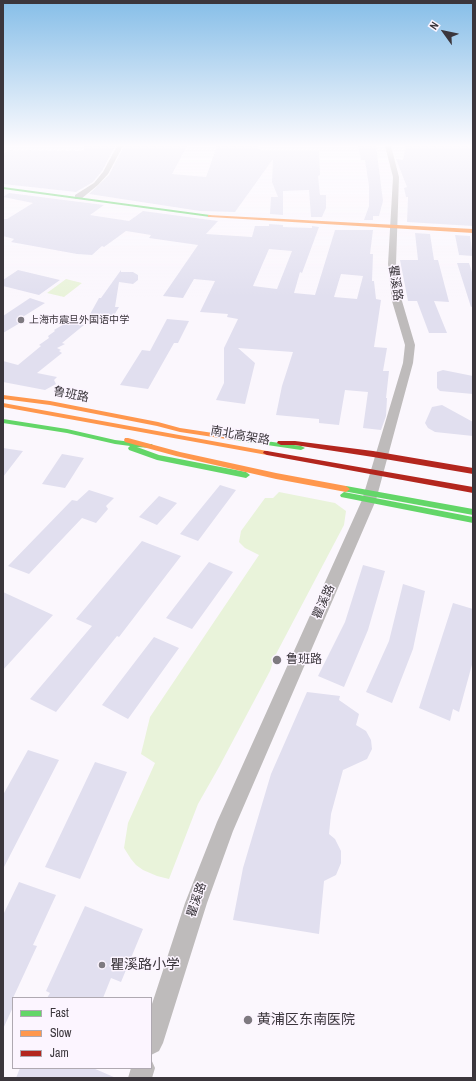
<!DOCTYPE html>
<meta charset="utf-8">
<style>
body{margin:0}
#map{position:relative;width:476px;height:1081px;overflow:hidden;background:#fbf7fd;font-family:"Archivo Narrow",sans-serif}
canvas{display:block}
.frame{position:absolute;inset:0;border:4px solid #3b363c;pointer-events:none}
.legend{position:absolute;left:12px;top:997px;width:140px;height:72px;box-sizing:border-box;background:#fcf5ff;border:1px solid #afa9b1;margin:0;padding:5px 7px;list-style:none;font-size:12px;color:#3b363c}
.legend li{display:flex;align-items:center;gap:8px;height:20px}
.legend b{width:20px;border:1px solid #afa9b1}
.north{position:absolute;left:424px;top:12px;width:40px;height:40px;-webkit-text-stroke:3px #fcf5ff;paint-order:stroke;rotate:303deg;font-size:11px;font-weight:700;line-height:16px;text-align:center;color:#3b363c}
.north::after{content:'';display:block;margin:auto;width:14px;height:18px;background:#3b363c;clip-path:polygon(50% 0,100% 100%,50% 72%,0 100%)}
</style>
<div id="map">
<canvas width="476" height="1081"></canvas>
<div class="frame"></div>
<ul class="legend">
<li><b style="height:5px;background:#63d668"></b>Fast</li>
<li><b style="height:5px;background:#ff974d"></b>Slow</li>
<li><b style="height:5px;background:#b3261e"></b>Jam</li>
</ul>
<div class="north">N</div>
</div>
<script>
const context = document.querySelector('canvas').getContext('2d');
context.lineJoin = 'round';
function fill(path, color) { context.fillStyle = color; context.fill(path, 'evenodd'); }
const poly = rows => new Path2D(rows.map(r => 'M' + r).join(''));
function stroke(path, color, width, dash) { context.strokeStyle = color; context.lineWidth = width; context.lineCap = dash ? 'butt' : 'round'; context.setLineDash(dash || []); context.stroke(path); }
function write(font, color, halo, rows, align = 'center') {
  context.font = font + ' "Archivo Narrow","Noto Sans SC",sans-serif'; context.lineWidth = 3; context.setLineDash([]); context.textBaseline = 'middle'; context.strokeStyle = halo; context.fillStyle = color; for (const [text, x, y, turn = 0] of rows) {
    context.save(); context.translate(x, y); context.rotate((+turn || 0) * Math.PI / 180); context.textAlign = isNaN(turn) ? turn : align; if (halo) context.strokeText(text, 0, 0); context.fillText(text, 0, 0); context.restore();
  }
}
fill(poly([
 [66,279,82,283,64,297,47,293],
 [279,492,335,503,346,511,344,525,275,656,270,671,219,767,198,804,169,879,157,876,143,870,136,865,131,859,124,848,128,823,155,763,141,754,150,717,259,555,245,548,239,542,241,531,265,498,273,498]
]), '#e9f3da');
fill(poly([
 [85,146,115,146,102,171,93,182,76,192,3,184,3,155,8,150,83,151],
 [124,146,187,146,172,174,206,177,217,146,258,146,258,149,260,149,260,151,319,151,320,175,318,176,320,195,326,195,326,208,322,217,311,217,309,190,283,191,283,215,270,214,271,197,278,197,272,182,273,159,235,212,200,211,89,194,109,175],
 [358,146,376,146,383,201,379,216,373,216,373,220,364,220,369,206,369,186,365,160,361,160],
 [406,146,473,146,473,226,407,222,408,197,406,197,404,188,407,187,396,159,403,160],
 [9,193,104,205,90,215,129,221,143,211,218,221,206,234,252,237,255,226,269,226,269,224,283,225,283,227,312,228,312,226,319,227,302,273,300,272,294,293,315,295,335,230,373,230,370,254,373,254,372,281,374,281,376,299,381,300,374,347,387,348,383,371,389,371,386,398,387,398,386,416,381,430,363,428,368,392,345,390,339,425,319,423,319,419,276,415,282,386,293,352,238,348,255,363,245,404,216,400,224,383,224,348,238,319,227,317,228,314,200,312,215,281,194,279,183,298,163,296,198,245,149,238,151,235,126,231,104,247,102,246,92,255,77,254,11,242,14,239,3,236,3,219,7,219,33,203,3,197],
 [269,249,292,251,277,289,253,286],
 [341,274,363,276,357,299,334,297],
 [415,233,430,234,434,260,438,260,449,302,434,301,447,333,429,333,417,301,408,301,400,260,418,260],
 [455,235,470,236,473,256,459,255],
 [457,263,469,263,473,275,473,306,471,307],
 [18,270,60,280,39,295,3,286,3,280],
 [121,270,121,272,133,272,138,275,138,280,133,284,119,282,115,307,119,307,113,317,89,316,99,298,101,298],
 [30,298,45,303,21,318,25,320,3,333,3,316],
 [167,319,189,321,178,343,174,343,148,389,120,385,142,350,150,351],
 [69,321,84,325,62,343,65,344,57,348,61,350,59,351,62,353,37,373,57,377,54,380,56,384,45,390,3,382,3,361,18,365,41,346,39,345,49,338,48,336,55,331,54,330],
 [443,370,473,376,473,394,440,391,437,388,437,372],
 [442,405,473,422,473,436,435,432,428,428,425,423,432,407],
 [3,448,23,451,3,477],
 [62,454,84,458,65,488,42,484],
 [220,485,236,490,198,541,180,534],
 [89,490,114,498,106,506,108,509,96,523,82,518,29,574,8,566,72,500,77,501],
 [159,496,177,503,157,525,139,517],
 [142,541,181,556,119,637,117,636,56,712,30,699,92,626,76,619],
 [209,562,233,572,192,629,166,618],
 [363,565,385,571,368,630,344,687,318,676,345,622],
 [403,584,425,591,413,649,392,703,366,692,389,641],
 [3,592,53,615,3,670],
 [453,603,473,609,473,661,459,712,453,709,450,721,419,708],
 [154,637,179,648,128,719,102,705],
 [307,692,340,696,339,700,359,714,356,725,366,731,371,740,372,749,367,759,343,770,331,814,329,834,335,839,341,851,341,863,336,875,324,881,319,934,233,920,243,868,271,774],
 [28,750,59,760,3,869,3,795],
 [95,762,127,772,80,879,45,867],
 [19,882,56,895,33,945,37,946,13,998,13,1007,3,1029,3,915],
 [85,906,143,929,121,982,111,978,103,998,47,998,50,993,46,991],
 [20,1068,93,1068,116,1078,16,1078]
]), '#e1dfef');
fill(poly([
 [117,146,123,146,108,174,98,185,81,199,75,199,75,195,94,183,103,172,117,146],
 [385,146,391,146,399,177,396,264,402,301,415,345,413,363,376,500,233,831,207,903,163,1043,159,1051,151,1055,151,1007,185,903,217,822,362,500,403,363,405,345,392,301,388,264,393,177,385,146],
 [151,1059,155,1068,152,1078,128,1078,131,1068,151,1068,151,1059]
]), '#bebbbb');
fill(poly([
 [3,187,210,215,212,216,210,217,3,189,3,187],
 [3,419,67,429,115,440,149,444,152,444,153,446,152,448,137,447,159,455,246,472,250,475,246,478,157,460,129,450,128,448,130,446,115,444,67,433,3,423,3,419],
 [230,436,301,446,305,448,301,450,233,440,230,440,229,438,230,436],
 [346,486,473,509,473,515,343,491,342,489,346,486],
 [344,492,473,517,473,523,341,497,340,495,344,492]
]), '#63d668');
fill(poly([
 [208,215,473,229,473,233,210,217,208,217,208,215],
 [3,395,50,401,158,422,180,428,233,436,237,438,233,440,180,432,157,426,50,405,3,399,3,395],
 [3,403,267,451,271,453,267,455,3,407,3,403],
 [125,438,128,438,180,452,276,473,346,486,350,489,346,492,276,479,176,456,125,442,124,440,125,438]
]), '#ff974d');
fill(poly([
 [278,441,295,441,373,451,473,468,473,474,373,457,295,445,281,445,277,443,278,441],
 [264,451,267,451,473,487,473,493,267,455,263,453,264,451]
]), '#b3261e');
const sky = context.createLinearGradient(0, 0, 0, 297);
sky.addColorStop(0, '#86bee8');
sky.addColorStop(0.49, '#fdfbfe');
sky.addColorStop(1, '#fdfbfe00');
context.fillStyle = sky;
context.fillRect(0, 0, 476, 297);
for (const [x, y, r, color] of [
 [21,320,4,"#7e7a80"],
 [277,660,5,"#7e7a80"],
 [102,965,4,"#7e7a80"],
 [248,1020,5,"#7e7a80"]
]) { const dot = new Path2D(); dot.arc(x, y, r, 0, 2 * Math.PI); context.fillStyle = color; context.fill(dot); stroke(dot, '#fcf5ff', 1.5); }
write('10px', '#3b363c', '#fcf5ff', [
 ["上海市震旦外国语中学",29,320]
], 'left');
write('12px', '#3b363c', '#fcf5ff', [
 ["瞿溪路",395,283,82],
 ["鲁班路",71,395,11],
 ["南北高架路",240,436,10],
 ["瞿溪路",324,602,-66],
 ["瞿溪路",197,900,-71]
]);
write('12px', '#3b363c', '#fcf5ff', [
 ["鲁班路",286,660]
], 'left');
write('14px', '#3b363c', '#fcf5ff', [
 ["瞿溪路小学",110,965],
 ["黄浦区东南医院",257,1020]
], 'left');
</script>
